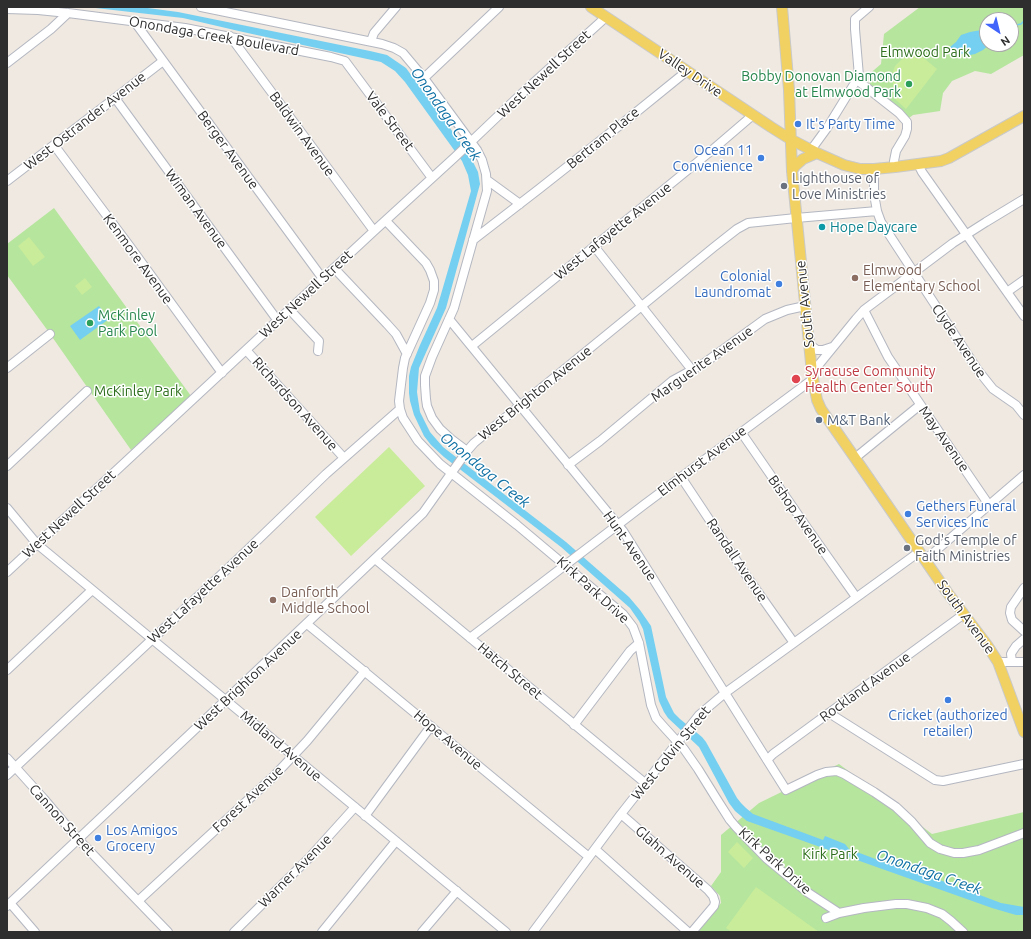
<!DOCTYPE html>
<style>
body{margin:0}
#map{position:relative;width:1031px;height:939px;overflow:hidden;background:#efe9e1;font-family:Ubuntu,sans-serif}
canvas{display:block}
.frame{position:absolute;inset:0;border:8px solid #2e2e2e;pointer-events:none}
.north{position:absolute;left:979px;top:12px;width:40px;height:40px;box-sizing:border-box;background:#fff;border:1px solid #ababab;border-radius:50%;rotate:145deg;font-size:11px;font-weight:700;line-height:16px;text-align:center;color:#2e2e2e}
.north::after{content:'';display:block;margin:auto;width:14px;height:18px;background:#4264fb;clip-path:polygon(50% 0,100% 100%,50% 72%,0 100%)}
</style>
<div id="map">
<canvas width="1031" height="939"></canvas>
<div class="frame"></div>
<div class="north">N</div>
</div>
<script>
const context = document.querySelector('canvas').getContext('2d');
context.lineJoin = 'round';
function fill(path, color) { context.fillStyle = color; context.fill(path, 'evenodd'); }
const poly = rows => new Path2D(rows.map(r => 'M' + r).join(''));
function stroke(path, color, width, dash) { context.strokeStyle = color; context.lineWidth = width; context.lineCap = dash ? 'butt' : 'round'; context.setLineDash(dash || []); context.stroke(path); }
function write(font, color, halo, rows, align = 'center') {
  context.font = font + ' Ubuntu,sans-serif'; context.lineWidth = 3; context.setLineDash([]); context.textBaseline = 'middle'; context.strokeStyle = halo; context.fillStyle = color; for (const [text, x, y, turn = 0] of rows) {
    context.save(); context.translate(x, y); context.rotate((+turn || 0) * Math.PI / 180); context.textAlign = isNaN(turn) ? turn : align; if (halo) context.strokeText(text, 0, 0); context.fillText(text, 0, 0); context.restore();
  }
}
fill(poly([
 [920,7,1024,7,1024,55,991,74,975,71,952,81,943,93,940,111,913,115,909,118,904,112,871,88,867,76,881,64,884,34],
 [987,20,1011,20,1011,44,987,44],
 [54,208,191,396,131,450,48,331,7,275,7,244],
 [839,764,932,834,1024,812,1024,932,701,932,699,930,721,903,720,896,711,886,721,872,721,835,759,803]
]), '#b6e59e');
fill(poly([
 [914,50,937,69,906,109,896,100,893,96,893,72,895,66,906,55],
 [29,237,45,257,33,266,18,246],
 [85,278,92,287,82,295,75,286],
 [389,447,425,486,351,556,315,517],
 [737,842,753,858,744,868,728,852],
 [756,887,819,932,732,932,726,928]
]), '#c9ec9a');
fill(poly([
 [87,7,140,7,178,12,370,51,387,55,406,68,469,154,478,172,480,184,446,308,419,368,417,392,418,399,420,412,430,432,443,447,566,542,629,597,640,610,651,626,666,697,674,713,680,719,702,737,706,742,737,798,741,803,746,808,753,814,823,840,825,836,845,844,849,849,886,863,891,863,948,883,1001,903,1024,907,1024,915,1016,915,992,908,747,821,735,811,729,803,699,747,668,718,664,712,659,701,643,629,639,621,630,608,561,547,444,457,431,445,424,436,414,415,410,401,409,393,409,376,411,367,420,345,437,308,471,191,468,175,462,161,405,82,395,71,381,62,243,32,183,18],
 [987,29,987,44,994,44,990,44,983,50,975,54,970,55,964,53,955,57,950,47,956,42,961,35,970,32],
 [99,306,109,319,80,340,70,326]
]), '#75cff0');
stroke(poly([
 [1011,26,1021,24,1024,21]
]), '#75cff0', 1.5);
const minor = poly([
 [201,7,382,44,394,48,403,53,424,78,477,150,482,160,486,174,487,191,454,308,432,357,425,376,425,385,426,399,427,406,432,418,440,429,451,439,467,451],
 [7,9,38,10,68,13,185,28,331,57,345,61,432,178],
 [134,21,323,279],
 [230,36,374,231],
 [371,41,374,33,396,7],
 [7,63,51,29,68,13],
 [424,78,499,7],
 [857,80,899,113,907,122,907,129,905,136,896,151,894,161,895,167],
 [115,98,278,321],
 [54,145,131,248,222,373],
 [811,150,827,128,859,76,855,29,855,19,869,7],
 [918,164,922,172,1024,316],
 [874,169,874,194,877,211,881,222,977,369,993,389,1016,405,1024,415],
 [487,180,520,204],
 [7,181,132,85,163,61],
 [386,221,426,263,430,270,434,281,434,290,430,303,405,358,403,368,399,401,400,409,403,418,418,441,440,464,517,525,623,614,633,627,639,643,651,705,656,718,663,726,684,749,698,769,716,798,730,820,736,827,767,859,807,892,839,913,864,908,896,904,907,904,927,908,942,914,951,921,963,932],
 [473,240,539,189,629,118,687,71],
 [594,246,692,370],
 [334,268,387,324,396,334,407,354],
 [1007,292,1024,280],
 [290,310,319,341,318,351],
 [864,310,888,357,989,505],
 [449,319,623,531,786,790,817,775,826,772,837,771,844,774,874,792,896,807,912,822,930,843,940,849,954,853,963,853,979,850,1024,833],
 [809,344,817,350,823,350,832,347],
 [472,346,711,151,753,115],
 [246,350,344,458],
 [7,368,50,334],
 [812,373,856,319,864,310,953,243,986,222,1024,199],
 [741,432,810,532,856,597],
 [855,458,920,405],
 [568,465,600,441,672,381,703,364,765,319,787,310,805,306],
 [7,466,87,391],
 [681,477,748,578,794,643],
 [7,508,37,544,506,932],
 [375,559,645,783],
 [925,560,1024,475],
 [7,572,374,231,455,157,519,96,606,17],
 [1024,588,1011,607,1010,613,1012,620,1024,631],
 [307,624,589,857],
 [470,638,645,504,813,379],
 [998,662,1024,662],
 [1012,662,1011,654,1012,652,1016,646,1024,639],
 [7,670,92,590],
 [829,713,935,780,943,781,1024,764],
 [574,725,630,651,639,643],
 [7,758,44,799,78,839,168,932],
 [767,760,773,754,964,614],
 [7,775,238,559,326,474,400,409],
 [621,814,708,890,713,896,715,902,714,906,692,932],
 [365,816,431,726],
 [595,849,688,932],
 [138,901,274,776,307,741,365,671],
 [10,903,35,932],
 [7,906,190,734,423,513,467,451,474,443,714,247,737,229,748,223,796,218,877,211],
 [826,918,839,913],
 [234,932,309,858,355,807],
 [322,932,396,841],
 [422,932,457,891],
 [533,932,621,814,699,715,725,693,919,552]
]);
const major = poly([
 [591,7,771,127,790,139,817,153,844,165,860,169,874,169,895,167,941,161,949,158,1024,116],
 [782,7,789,90,792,171,812,373,817,400,821,409,855,458,947,592,987,645,998,662,1024,732],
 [792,171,795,166,803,159,817,153]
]);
stroke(minor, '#b4b7c1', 10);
stroke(major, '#c9c9c9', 12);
stroke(minor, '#fff', 8);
stroke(major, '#f2d163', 10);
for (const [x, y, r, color] of [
 [909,84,4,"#2e9e5b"],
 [798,124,4,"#3f7fe0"],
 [761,158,4,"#3f7fe0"],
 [784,186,4,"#6b7280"],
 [822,227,4,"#0f9aa8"],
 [855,278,4,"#8d6e63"],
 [779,284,4,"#3f7fe0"],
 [90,323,4,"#2e9e5b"],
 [796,379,5,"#e0444e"],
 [819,420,4,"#5c6f8a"],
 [908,514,4,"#3f7fe0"],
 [907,548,4,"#6b7280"],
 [273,600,4,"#8d6e63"],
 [948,700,4,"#3f7fe0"],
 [98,838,4,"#3f7fe0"]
]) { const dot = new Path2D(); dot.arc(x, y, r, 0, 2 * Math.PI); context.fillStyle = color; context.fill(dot); stroke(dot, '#fff', 1.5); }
write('14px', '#2e2e2e', '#fff', [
 ["Onondaga Creek Boulevard",214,36,10],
 ["Valley Drive",690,73,34],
 ["West Newell Street",544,74,-43],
 ["West Ostrander Avenue",85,121,-38],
 ["Vale Street",390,121,53],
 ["Baldwin Avenue",302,134,54],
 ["Bertram Place",603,138,-39],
 ["Berger Avenue",228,150,54],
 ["Wiman Avenue",196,209,54],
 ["West Lafayette Avenue",613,231,-39],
 ["Kenmore Avenue",138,259,54],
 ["West Newell Street",306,294,-43],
 ["South Avenue",805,304,-96],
 ["Clyde Avenue",959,341,56],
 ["Marguerite Avenue",702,364,-35],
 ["West Brighton Avenue",535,393,-39],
 ["Richardson Avenue",295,404,48],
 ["May Avenue",944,439,55],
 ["Elmhurst Avenue",702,461,-37],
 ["West Newell Street",69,514,-43],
 ["Bishop Avenue",798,515,55],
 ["Hunt Avenue",630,546,55],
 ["Randall Avenue",737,560,56],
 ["Kirk Park Drive",593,590,42],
 ["West Lafayette Avenue",203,591,-43],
 ["South Avenue",966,617,54],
 ["Hatch Street",510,671,40],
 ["West Brighton Avenue",248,680,-43],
 ["Rockland Avenue",865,687,-36],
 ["Hope Avenue",448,740,40],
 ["Midland Avenue",281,746,40],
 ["West Colvin Street",671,753,-51],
 ["Forest Avenue",248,799,-43],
 ["Cannon Street",62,820,48],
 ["Glahn Avenue",670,857,41],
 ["Kirk Park Drive",775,861,42],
 ["Warner Avenue",295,871,-45]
]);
write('14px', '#2c6e1b', '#fff', [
 ["Elmwood Park",925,52],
 ["McKinley Park",138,391],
 ["Kirk Park",830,854]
]);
write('14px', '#27864d', '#fff', [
 ["Bobby Donovan Diamond",901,76],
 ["at Elmwood Park",901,92],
 ["McKinley",98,315,"left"],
 ["Park Pool",98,331,"left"]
], 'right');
write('14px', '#366cbe', '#fff', [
 ["It's Party Time",806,124],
 ["Ocean 11",753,150,"right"],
 ["Convenience",753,166,"right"],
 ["Colonial",771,276,"right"],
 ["Laundromat",771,292,"right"],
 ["Gethers Funeral",916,506],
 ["Services Inc",916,522],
 ["Cricket (authorized",948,715,"center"],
 ["retailer)",948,731,"center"],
 ["Los Amigos",106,830],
 ["Grocery",106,846]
], 'left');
write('14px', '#5b616d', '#fff', [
 ["Lighthouse of",792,178],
 ["Love Ministries",792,194],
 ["God's Temple of",915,540],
 ["Faith Ministries",915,556]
], 'left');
write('14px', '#0d838f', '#fff', [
 ["Hope Daycare",830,227]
], 'left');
write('14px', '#785e54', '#fff', [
 ["Elmwood",863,270],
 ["Elementary School",863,286],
 ["Danforth",281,592],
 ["Middle School",281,608]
], 'left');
write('14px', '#be3a42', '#fff', [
 ["Syracuse Community",805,371],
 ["Health Center South",805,387]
], 'left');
write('14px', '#4e5e75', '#fff', [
 ["M&T Bank",827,420]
], 'left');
write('italic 15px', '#0d6fa3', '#fff', [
 ["Onondaga Creek",446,114,55],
 ["Onondaga Creek",485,470,39],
 ["Onondaga Creek",929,872,19]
]);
</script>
